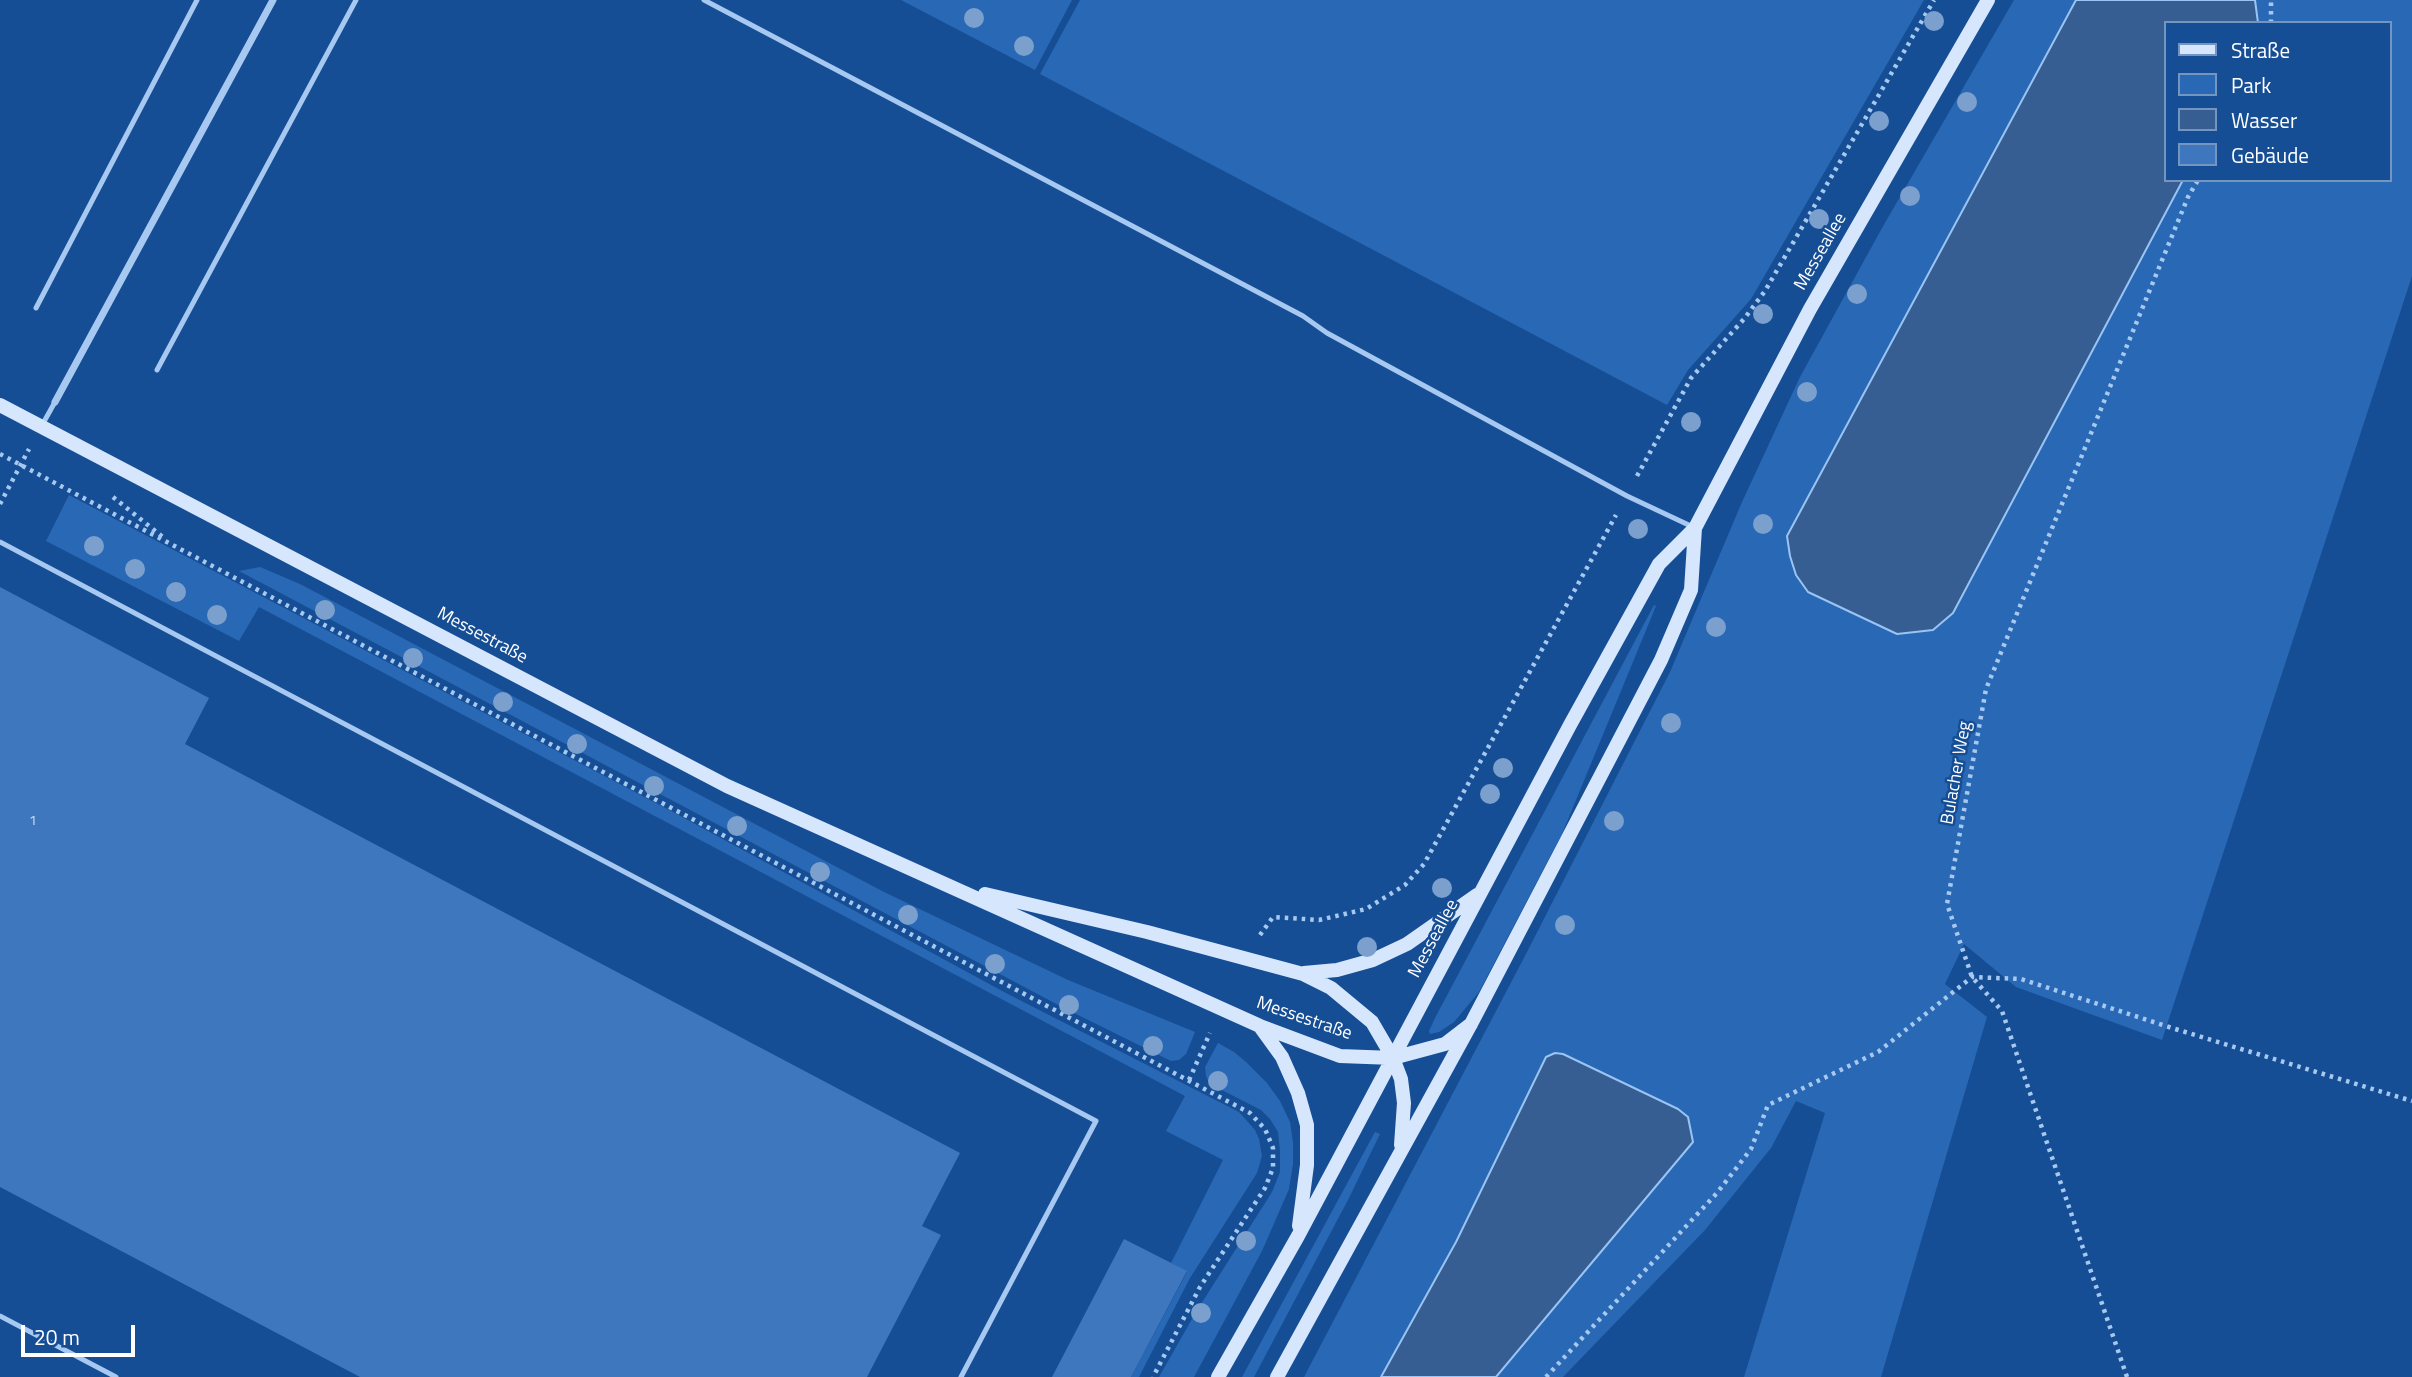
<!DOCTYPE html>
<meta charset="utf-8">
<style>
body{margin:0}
#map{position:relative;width:2412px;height:1377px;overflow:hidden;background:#164e95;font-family:"Titillium Web",sans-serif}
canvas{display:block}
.legend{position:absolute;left:2164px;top:21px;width:228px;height:161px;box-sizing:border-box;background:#164e95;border:2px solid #7395bf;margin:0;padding:9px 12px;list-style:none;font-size:21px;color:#fff}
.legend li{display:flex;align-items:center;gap:14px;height:35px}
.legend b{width:35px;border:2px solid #7395bf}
.scale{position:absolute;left:21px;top:1325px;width:114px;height:32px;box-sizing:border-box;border:4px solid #fff;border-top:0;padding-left:9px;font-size:21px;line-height:24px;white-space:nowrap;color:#fff;-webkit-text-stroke:5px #164e95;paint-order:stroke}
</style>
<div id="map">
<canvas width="2412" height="1377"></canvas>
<ul class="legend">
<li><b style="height:9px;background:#d6e6fc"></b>Straße</li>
<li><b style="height:19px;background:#2968b4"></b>Park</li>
<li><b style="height:19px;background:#365e92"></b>Wasser</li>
<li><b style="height:19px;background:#3e77bd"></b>Gebäude</li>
</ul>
<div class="scale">20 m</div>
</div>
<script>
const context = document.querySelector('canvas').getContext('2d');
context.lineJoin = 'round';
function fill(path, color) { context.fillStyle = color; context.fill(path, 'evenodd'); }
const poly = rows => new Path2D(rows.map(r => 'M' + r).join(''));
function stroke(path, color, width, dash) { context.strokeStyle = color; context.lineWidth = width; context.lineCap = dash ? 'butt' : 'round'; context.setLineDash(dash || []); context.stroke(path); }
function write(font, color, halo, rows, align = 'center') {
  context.font = font + ' "Titillium Web",sans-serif'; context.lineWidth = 5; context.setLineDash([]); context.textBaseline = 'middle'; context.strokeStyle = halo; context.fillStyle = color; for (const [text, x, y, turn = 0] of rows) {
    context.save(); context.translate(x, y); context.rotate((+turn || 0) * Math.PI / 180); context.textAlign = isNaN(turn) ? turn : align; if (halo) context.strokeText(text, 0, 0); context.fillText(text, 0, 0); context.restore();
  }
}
fill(poly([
 [901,0,1072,0,1035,70],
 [1080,0,1924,0,1751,299,1688,370,1667,405,1040,74],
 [2014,0,2412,0,2412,276,2162,1040,2016,987,1964,944,1945,984,1987,1017,1881,1377,1744,1377,1825,1113,1796,1101,1771,1148,1705,1230,1563,1377,1304,1377,1527,952,1670,672,1742,502,1800,377,1882,228],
 [2165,23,2389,23,2389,180,2165,180],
 [69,495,673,812,1004,992,1239,1112,1255,1130,1259,1139,1262,1156,1257,1173,1190,1278,1139,1377,1131,1377,1187,1272,1171,1263,1223,1160,1166,1131,1185,1096,259,607,239,641,46,541],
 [260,567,300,584,884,892,1068,980,1195,1032,1186,1054,1179,1060,1171,1061,1064,1008,239,571],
 [1654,605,1656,606,1562,834,1479,992,1454,1022,1439,1032,1430,1034,1429,1031,1435,1018],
 [1218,1043,1234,1052,1246,1062,1267,1083,1280,1101,1290,1122,1293,1143,1293,1164,1289,1189,1262,1251,1194,1377,1159,1377,1196,1312,1272,1192,1280,1172,1280,1152,1278,1132,1270,1119,1261,1110,1210,1084,1206,1076,1205,1067],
 [1375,1132,1380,1134,1378,1138,1349,1198,1254,1377,1242,1377]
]), '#2968b4');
const water = poly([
 [2076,0,2255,0,2258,23,2165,23,2165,180,2183,180,1953,613,1933,630,1897,634,1808,592,1796,575,1790,556,1787,536,2076,0],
 [1555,1053,1563,1054,1678,1109,1688,1117,1693,1142,1496,1377,1381,1377,1456,1242,1546,1057,1555,1053]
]);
fill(water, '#365e92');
stroke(water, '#99c4f4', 2);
fill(poly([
 [0,587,209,698,185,744,960,1153,922,1226,941,1235,867,1377,360,1377,0,1187],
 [1124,1239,1187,1271,1131,1377,1052,1377]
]), '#3e77bd');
stroke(poly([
 [2271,23,2271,0],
 [0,454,1250,1113,1265,1129,1273,1148,1273,1168,1265,1188,1200,1287,1153,1377],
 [1637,476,1691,378,1744,319,1765,291,1934,0],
 [113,497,164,538],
 [0,504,29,449],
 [1260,935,1273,917,1319,920,1366,909,1405,885,1424,864,1616,515],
 [1189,1080,1210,1033],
 [1546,1377,1717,1193,1751,1149,1768,1105,1878,1052,1972,977,2021,979,2172,1028,2412,1101],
 [2127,1377,2002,1011,1972,977,1947,904,1986,689,2188,197,2198,180]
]), '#a7c9f1', 4.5, [3.5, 5]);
stroke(poly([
 [704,0,1303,316,1327,333,1627,496,1693,527],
 [36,308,197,0],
 [157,370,356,0],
 [41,427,55,402],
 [0,542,1096,1121,961,1377],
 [0,1316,116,1377]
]), '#a7c9f1', 5);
stroke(poly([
 [55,402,273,0]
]), '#a7c9f1', 7);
stroke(poly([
 [0,405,727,786,1260,1026,1340,1056,1393,1058,1445,1044,1471,1024],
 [985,894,1147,932,1303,974,1331,988,1372,1022,1393,1058,1401,1079,1404,1103,1401,1145],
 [1304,973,1337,970,1373,960,1407,944,1477,895],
 [1261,1028,1282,1057,1298,1093,1307,1125,1307,1165,1299,1226],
 [1218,1377,1298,1236,1570,725,1659,564,1695,528,1810,309,1988,0],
 [1277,1377,1471,1024,1661,660,1691,590,1695,528]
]), '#d6e6fc', 14);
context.fillStyle = '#7ba0ce';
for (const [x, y] of [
 [974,18],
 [1934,21],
 [1024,46],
 [1967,102],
 [1879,121],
 [1910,196],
 [1819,219],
 [1857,294],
 [1763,314],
 [1807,392],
 [1691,422],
 [1763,524],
 [1638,529],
 [94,546],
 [135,569],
 [176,592],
 [325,610],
 [217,615],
 [1716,627],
 [413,658],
 [503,702],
 [1671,723],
 [577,744],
 [1503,768],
 [654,786],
 [1490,794],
 [1614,821],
 [737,826],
 [820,872],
 [1442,888],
 [908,915],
 [1565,925],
 [1367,947],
 [995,964],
 [1069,1005],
 [1153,1046],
 [1218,1081],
 [1246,1241],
 [1201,1313]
]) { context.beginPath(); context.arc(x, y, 10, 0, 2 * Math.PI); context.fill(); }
write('14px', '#cfddee', null, [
 ["1",33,822]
]);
write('18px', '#fff', '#164e95', [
 ["Messeallee",1821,252,-60],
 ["Messestraße",482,636,28],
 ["Bulacher Weg",1957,773,-80],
 ["Messeallee",1434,939,-62],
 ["Messestraße",1304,1019,19]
]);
</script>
